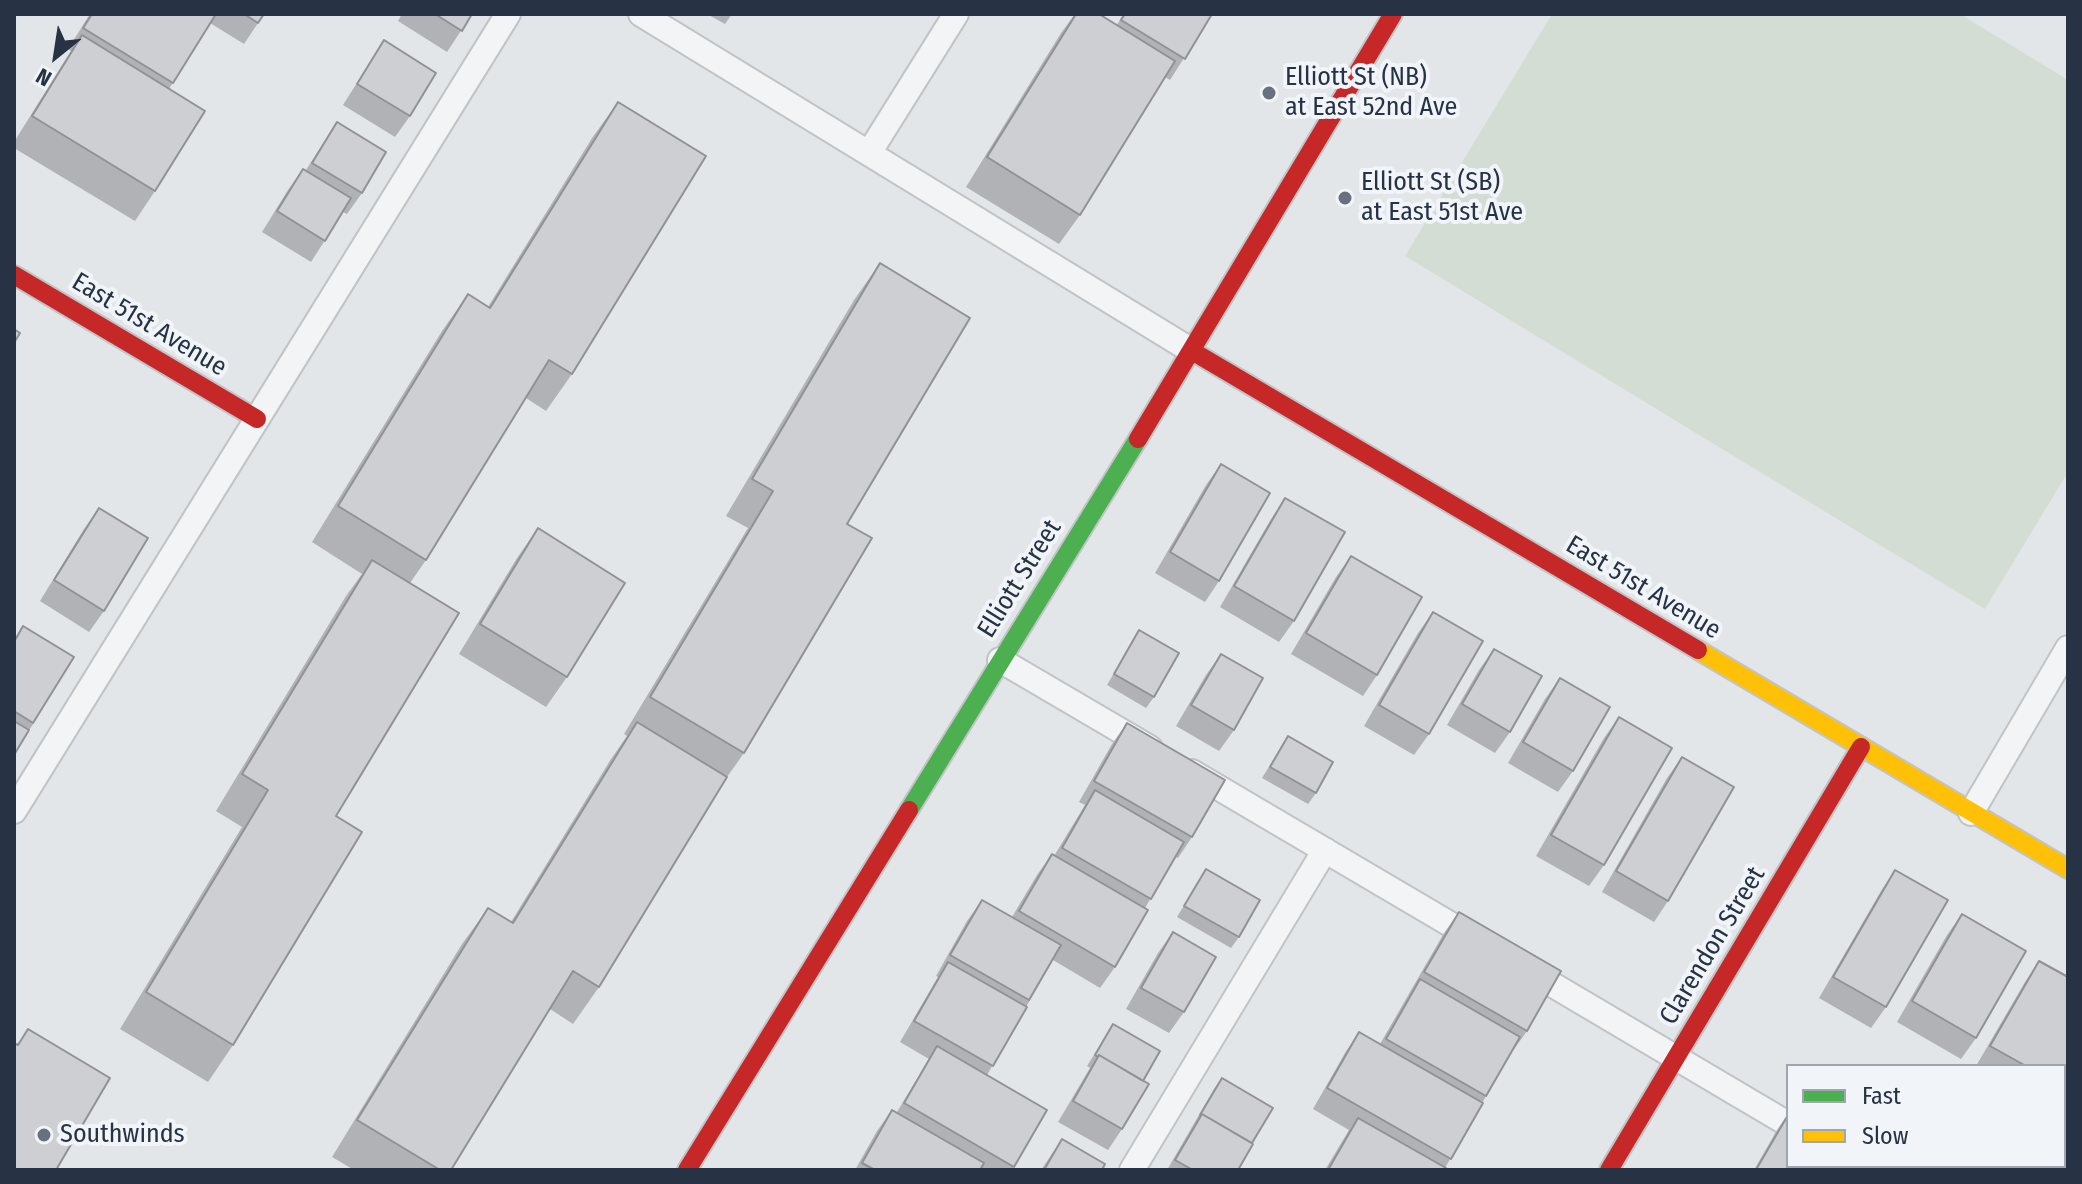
<!DOCTYPE html>
<style>
body{margin:0}
#map{position:relative;width:2082px;height:1184px;overflow:hidden;background:#e3e6e9;font-family:"Fira Sans Condensed",sans-serif}
canvas{display:block}
.frame{position:absolute;inset:0;border:16px solid #273245;pointer-events:none}
.legend{position:absolute;left:1786px;top:1064px;width:280px;height:104px;box-sizing:border-box;background:#f1f4f8;border:2px solid #a0a6b0;margin:0;padding:10px 14px;list-style:none;font-size:24px;color:#273245}
.legend li{display:flex;align-items:center;gap:16px;height:40px}
.legend b{width:40px;border:2px solid #a0a6b0}
.north{position:absolute;left:16px;top:16px;width:80px;height:80px;-webkit-text-stroke:6px #f1f4f8;paint-order:stroke;rotate:210deg;font-size:22px;font-weight:700;line-height:32px;text-align:center;color:#273245}
.north::after{content:'';display:block;margin:auto;width:28px;height:36px;background:#273245;clip-path:polygon(50% 0,100% 100%,50% 72%,0 100%)}
</style>
<div id="map">
<canvas width="2082" height="1184"></canvas>
<div class="frame"></div>
<ul class="legend">
<li><b style="height:10px;background:#4caf50"></b>Fast</li>
<li><b style="height:10px;background:#ffc107"></b>Slow</li>
</ul>
<div class="north">N</div>
</div>
<script>
const context = document.querySelector('canvas').getContext('2d');
context.lineJoin = 'round';
function fill(path, color) { context.fillStyle = color; context.fill(path, 'evenodd'); }
const poly = rows => new Path2D(rows.map(r => 'M' + r).join(''));
function stroke(path, color, width, dash) { context.strokeStyle = color; context.lineWidth = width; context.lineCap = dash ? 'butt' : 'round'; context.setLineDash(dash || []); context.stroke(path); }
function write(font, color, halo, rows, align = 'center') {
  context.font = font + ' "Fira Sans Condensed",sans-serif'; context.lineWidth = 8; context.setLineDash([]); context.textBaseline = 'middle'; context.strokeStyle = halo; context.fillStyle = color; for (const [text, x, y, turn = 0] of rows) {
    context.save(); context.translate(x, y); context.rotate((+turn || 0) * Math.PI / 180); context.textAlign = isNaN(turn) ? turn : align; if (halo) context.strokeText(text, 0, 0); context.fillText(text, 0, 0); context.restore();
  }
}
fill(poly([
 [1552,14,1960,14,2068,80,2068,472,1985,609,1405,256]
]), '#d4ddd3');
const lane = poly([
 [641,14,1192,351],
 [869,153,956,14],
 [1000,660,1150,748],
 [1192,772,1477,940],
 [14,811,508,14],
 [1971,813,2068,648],
 [1526,969,1788,1124],
 [1132,1170,1325,850]
]);
const fast = poly([
 [909,810,1138,439]
]);
const slow = poly([
 [1698,650,2068,869]
]);
const jam = poly([
 [14,275,257,419],
 [1192,351,1698,650],
 [1138,439,1393,14],
 [687,1170,909,810],
 [1609,1170,1861,747]
]);
stroke(lane, '#c1c4c7', 28);
stroke(fast, '#c1c4c7', 22);
stroke(slow, '#c1c4c7', 22);
stroke(jam, '#c1c4c7', 22);
stroke(lane, '#f3f4f5', 24);
stroke(fast, '#4caf50', 18);
stroke(slow, '#ffc107', 18);
stroke(jam, '#c62828', 18);
fill(poly([
 [90,14,264,14,244,44,210,23,169,89,155,191,135,221,14,148,14,142,71,51,68,49],
 [402,14,472,14,447,52,398,21],
 [707,14,732,14,725,24],
 [1075,14,1099,14,1117,25,1123,14,1212,14,1170,80,1165,77,1080,215,1059,244,966,187,1061,33],
 [384,40,410,116,395,137,343,105],
 [618,102,572,374,546,411,526,398,426,560,410,583,336,816,233,1045,208,1082,120,1029,242,827,216,811,346,596,362,574,312,542,442,331,468,294,488,307,592,138],
 [337,122,362,193,347,214,343,212,311,262,262,232,288,190,303,169,306,170],
 [880,263,847,524,744,753,727,777,599,987,573,1024,550,1009,451,1170,354,1170,332,1157,462,944,488,908,511,922,611,759,627,736,624,734,748,528,726,516,854,300],
 [1221,464,1219,581,1205,602,1155,573,1206,485],
 [1285,498,1294,621,1279,642,1220,607,1271,519],
 [99,508,104,611,89,632,40,601,84,529],
 [538,528,567,677,546,707,459,654,517,558],
 [1351,556,1377,675,1363,696,1291,654,1336,577],
 [1433,612,1429,734,1414,755,1364,726,1418,633],
 [23,626,74,657,14,755,14,640],
 [1139,630,1154,697,1146,708,1107,685],
 [1494,649,1510,732,1495,753,1447,725,1479,670],
 [1221,654,1234,730,1219,751,1176,726,1206,675],
 [1560,678,1573,771,1558,792,1508,763,1545,699],
 [1619,717,1604,865,1589,886,1536,856,1604,738],
 [1127,723,1192,837,1178,858,1175,857,1145,908,1115,967,1100,988,1053,960,987,1075,1047,1110,1012,1170,855,1170,877,1131,892,1110,897,1112,929,1059,900,1042,938,977,936,976,967,921,982,900,1012,917,1037,875,1052,854,1054,856,1085,805,1079,802,1112,744],
 [1288,736,1316,793,1308,804,1262,778],
 [1682,757,1668,901,1654,922,1602,892,1667,778],
 [1206,869,1239,937,1231,948,1177,917],
 [1895,870,1886,1007,1871,1028,1819,998,1881,891],
 [1459,912,1527,1031,1512,1052,1482,1103,1445,1168,1445,1170,1325,1170,1349,1130,1313,1109,1345,1053,1359,1032,1380,1044,1444,933],
 [1962,914,1976,1038,1961,1059,1897,1022,1947,935],
 [1173,932,1184,1012,1169,1033,1126,1009,1158,953],
 [2039,961,2064,1066,1976,1066,2025,982],
 [1113,1024,1143,1081,1122,1129,1108,1150,1058,1122,1090,1068,1087,1066],
 [1222,1078,1238,1170,1167,1170,1214,1089],
 [1788,1114,1897,1170,1754,1170,1777,1130],
 [1062,1139,1102,1170,1041,1170]
]), '#b0b2b5');
const building = poly([
 [92,14,216,14,173,83,83,28,92,14],
 [244,14,264,14,258,23,244,14],
 [435,14,472,14,462,31,435,14],
 [1076,14,1099,14,1175,61,1080,215,987,157,1076,14],
 [1125,14,1212,14,1185,59,1121,20,1125,14],
 [82,35,205,111,155,191,32,116,82,35],
 [384,40,436,73,410,116,357,84,384,40],
 [618,102,706,156,572,374,549,360,426,560,338,506,468,294,490,308,618,102],
 [337,122,386,152,362,193,312,163,337,122],
 [303,169,351,198,325,241,277,211,303,169],
 [880,263,970,318,847,524,872,538,744,753,650,697,773,491,752,479,880,263],
 [14,329,20,333,14,343,14,329],
 [1221,464,1270,493,1219,581,1170,552,1221,464],
 [1285,498,1345,532,1294,621,1234,586,1285,498],
 [99,508,148,538,104,611,54,580,99,508],
 [538,528,625,583,567,677,480,624,538,528],
 [1351,556,1422,597,1377,675,1306,633,1351,556],
 [372,560,459,613,336,816,362,832,233,1045,146,992,268,790,242,774,372,560],
 [1433,612,1483,641,1429,734,1379,705,1433,612],
 [23,626,74,657,33,723,14,711,14,642,23,626],
 [1139,630,1179,653,1154,697,1114,674,1139,630],
 [1494,649,1542,676,1510,732,1462,704,1494,649],
 [1221,654,1263,678,1234,730,1191,705,1221,654],
 [1560,678,1610,707,1573,771,1523,742,1560,678],
 [1619,717,1672,748,1604,865,1551,835,1619,717],
 [14,721,29,730,14,755,14,721],
 [637,722,727,777,599,987,573,971,451,1170,440,1170,357,1120,488,908,513,923,637,722],
 [1127,723,1225,780,1192,837,1094,781,1127,723],
 [1288,736,1333,762,1316,793,1270,767,1288,736],
 [1682,757,1734,787,1668,901,1616,871,1682,757],
 [1095,790,1184,842,1151,899,1062,848,1095,790],
 [1052,854,1148,910,1115,967,1019,911,1052,854],
 [1206,869,1260,900,1239,937,1184,906,1206,869],
 [1895,870,1948,900,1886,1007,1833,977,1895,870],
 [982,900,1061,945,1029,1000,950,955,982,900],
 [1459,912,1561,971,1527,1031,1424,972,1459,912],
 [1962,914,2026,951,1976,1038,1912,1001,1962,914],
 [1173,932,1216,957,1184,1012,1141,988,1173,932],
 [2039,961,2068,977,2068,1065,2064,1072,2064,1066,2026,1066,1990,1046,2039,961],
 [948,962,1027,1007,993,1066,914,1021,948,962],
 [1420,979,1520,1037,1486,1096,1386,1039,1420,979],
 [1113,1024,1160,1051,1143,1081,1099,1055,1098,1057,1095,1055,1113,1024],
 [28,1029,110,1078,56,1170,14,1170,14,1043,18,1045,28,1029],
 [1359,1032,1483,1103,1451,1159,1327,1088,1359,1032],
 [937,1046,1047,1110,1014,1167,904,1103,937,1046],
 [1099,1055,1149,1084,1122,1129,1073,1101,1099,1055],
 [1222,1078,1273,1108,1252,1143,1202,1114,1200,1115,1222,1078],
 [892,1110,984,1163,980,1170,875,1170,862,1163,892,1110],
 [1202,1114,1253,1144,1238,1170,1193,1170,1175,1160,1202,1114],
 [1788,1115,1788,1166,1890,1166,1897,1170,1760,1170,1757,1168,1788,1115],
 [1358,1118,1446,1168,1445,1170,1328,1170,1358,1118],
 [1062,1139,1105,1164,1102,1170,1044,1170,1062,1139],
 [2026,1166,2060,1166,2058,1170,2023,1170,2026,1166]
]);
fill(building, '#cdcfd3');
stroke(building, '#909194', 2);
for (const [x, y, r, color] of [
 [1269,93,8,"#69717e"],
 [1345,198,8,"#69717e"],
 [44,1135,8,"#69717e"]
]) { const dot = new Path2D(); dot.arc(x, y, r, 0, 2 * Math.PI); context.fillStyle = color; context.fill(dot); stroke(dot, '#f1f4f8', 3); }
write('26px', '#273245', '#f1f4f8', [
 ["Elliott St (NB)",1285,78],
 ["at East 52nd Ave",1285,108],
 ["Elliott St (SB)",1361,183],
 ["at East 51st Ave",1361,213],
 ["Southwinds",60,1135]
], 'left');
write('26px', '#273245', '#f1f4f8', [
 ["East 51st Avenue",149,325,31],
 ["Elliott Street",1020,579,-58],
 ["East 51st Avenue",1643,588,31],
 ["Clarendon Street",1713,946,-59]
]);
</script>
